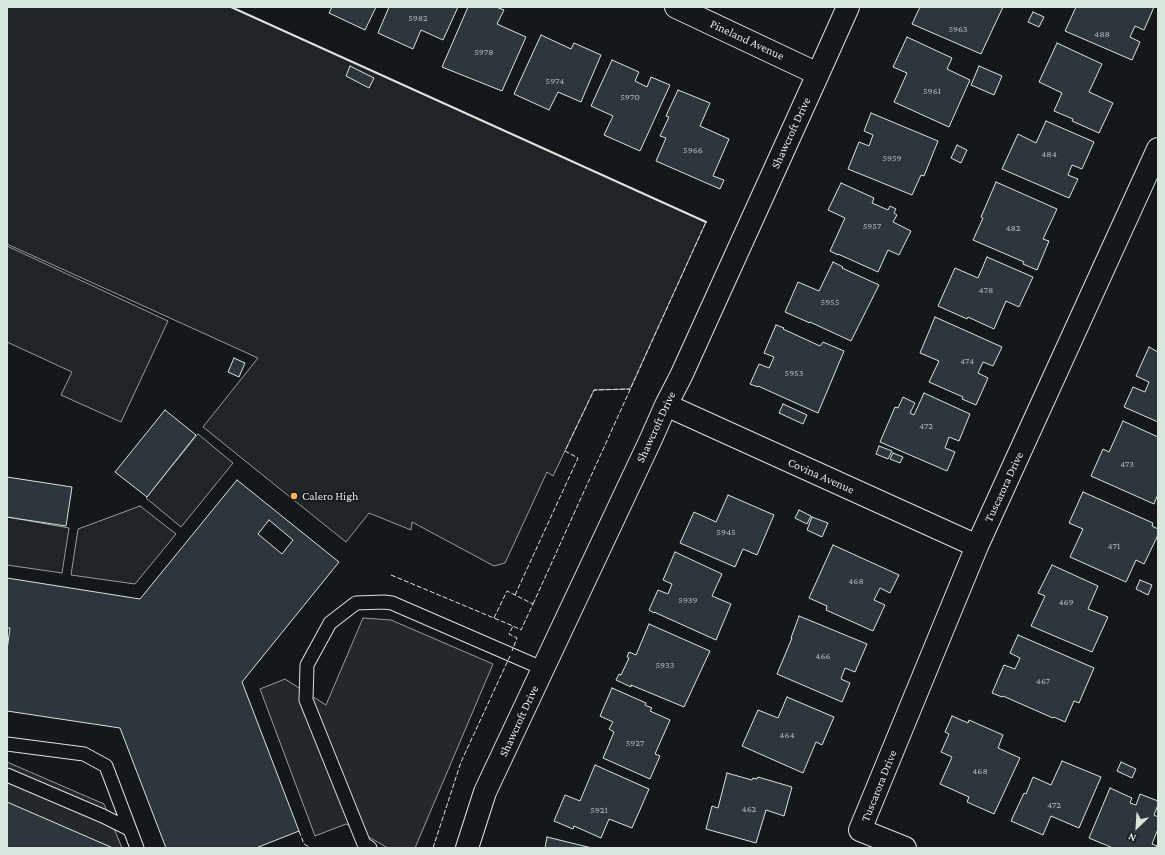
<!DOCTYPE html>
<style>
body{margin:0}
#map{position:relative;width:1165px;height:855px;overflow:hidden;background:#14181c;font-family:"Crimson Pro",serif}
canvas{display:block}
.frame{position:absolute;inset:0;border:8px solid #d8e6dc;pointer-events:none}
.north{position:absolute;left:1117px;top:807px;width:40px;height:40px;-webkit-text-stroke:3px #14181c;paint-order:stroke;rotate:205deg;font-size:11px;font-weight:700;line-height:16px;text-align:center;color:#d8e6dc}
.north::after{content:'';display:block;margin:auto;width:14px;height:18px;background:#d8e6dc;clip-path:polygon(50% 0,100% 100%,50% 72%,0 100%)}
</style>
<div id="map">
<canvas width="1165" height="855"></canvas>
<div class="frame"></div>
<div class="north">N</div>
</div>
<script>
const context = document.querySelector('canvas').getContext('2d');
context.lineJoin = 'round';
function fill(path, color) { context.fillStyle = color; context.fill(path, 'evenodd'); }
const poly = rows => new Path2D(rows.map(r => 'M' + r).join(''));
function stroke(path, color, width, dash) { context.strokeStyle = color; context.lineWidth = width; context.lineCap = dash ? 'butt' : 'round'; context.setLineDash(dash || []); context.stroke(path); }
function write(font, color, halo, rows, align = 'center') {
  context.font = font + ' "Crimson Pro",serif'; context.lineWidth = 3; context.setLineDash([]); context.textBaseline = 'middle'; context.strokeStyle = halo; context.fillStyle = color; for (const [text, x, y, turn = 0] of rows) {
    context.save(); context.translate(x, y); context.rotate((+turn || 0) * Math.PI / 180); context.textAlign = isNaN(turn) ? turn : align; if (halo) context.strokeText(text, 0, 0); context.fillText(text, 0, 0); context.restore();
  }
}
const green = poly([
 [7,7,231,7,706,222,630,389,594,390,553,476,547,472,505,563,494,566,412,522,411,530,369,513,346,542,203,427,258,358,7,244,7,7],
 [7,246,168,321,121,422,61,395,72,372,7,342,7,246],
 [198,434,233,463,181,527,146,498,198,434],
 [140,506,176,534,135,584,71,575,78,529,140,506],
 [7,517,69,528,62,573,7,565,7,517]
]);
fill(green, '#202428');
stroke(green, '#939e99', 1);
const parking = poly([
 [363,618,391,620,493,664,415,848,388,848,346,824,315,836,260,689,285,679,326,705,363,618],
 [7,762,104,804,122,848,7,848,7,762]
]);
fill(parking, '#24282b');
stroke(parking, '#939e99', 1);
const building = poly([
 [332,7,376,7,365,30,329,13,332,7],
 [389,7,458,7,443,40,421,30,413,49,378,33,389,7],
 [468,7,496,7,504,10,497,24,526,37,502,91,442,67,468,7],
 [920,7,1003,7,981,54,912,24,920,7],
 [1076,7,1154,7,1144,30,1135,26,1130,37,1140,42,1132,60,1065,31,1076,7],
 [1033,12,1044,17,1039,27,1028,22,1033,12],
 [541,35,571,49,574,43,601,55,581,102,558,92,549,110,514,94,541,35],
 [907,37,952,58,947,69,970,80,949,127,894,102,907,73,893,67,907,37],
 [1057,43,1102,64,1089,92,1113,103,1099,133,1072,121,1073,119,1054,111,1062,93,1039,82,1057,43],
 [612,60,639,72,635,81,647,87,651,77,670,85,640,151,604,135,613,116,591,106,612,60],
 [350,66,374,78,369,88,346,76,350,66],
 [979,66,1002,76,994,95,971,85,979,66],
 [678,90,710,103,700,126,729,139,713,176,724,180,720,189,656,161,666,138,660,136,669,117,666,116,678,90],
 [871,113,938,141,924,176,921,175,912,195,848,169,859,142,869,146,873,135,864,131,871,113],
 [1046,121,1094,142,1082,169,1072,165,1068,175,1078,179,1069,198,1002,169,1018,134,1036,143,1046,121],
 [957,145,967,150,961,163,951,158,957,145],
 [996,182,1057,209,1043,239,1049,241,1037,270,1023,264,1024,262,973,240,983,218,981,217,996,182],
 [841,183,874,198,872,203,888,210,890,206,896,209,894,213,897,215,893,222,911,231,899,255,888,250,878,272,838,254,838,255,830,251,845,218,828,210,841,183],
 [987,257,1033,277,1019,307,1006,301,994,329,968,317,967,319,938,306,955,268,978,278,987,257],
 [833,262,843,267,842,268,879,285,851,341,810,322,810,323,785,312,798,282,819,291,833,262],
 [935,317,1002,347,993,366,983,362,978,373,988,378,976,405,962,399,963,397,929,382,939,361,920,353,935,317],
 [776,325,784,328,783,329,820,346,823,342,844,351,818,413,758,386,758,387,750,384,759,364,769,368,774,357,764,353,776,325],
 [1149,347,1158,352,1158,422,1124,407,1133,387,1145,392,1149,382,1136,376,1149,347],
 [234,358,245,363,239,377,228,372,234,358],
 [924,393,970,414,959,441,949,437,945,448,955,452,947,471,880,442,895,407,898,408,903,397,915,403,910,413,914,415,924,393],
 [783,404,807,415,803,424,779,413,783,404],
 [165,410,196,435,147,497,115,472,165,410],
 [1123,421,1158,437,1158,494,1154,504,1091,476,1103,449,1109,452,1123,421],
 [879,446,892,451,888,459,876,454,879,446],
 [893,453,903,457,900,463,890,459,893,453],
 [7,477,72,487,66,526,7,517,7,477],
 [237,480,339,562,242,682,299,831,256,848,166,848,120,728,7,711,7,650,10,628,7,628,7,578,140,599,237,480],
 [269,520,293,540,282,554,258,534,269,520],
 [1083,492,1153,523,1152,526,1158,529,1158,535,1144,564,1136,560,1126,582,1070,557,1083,529,1069,523,1083,492],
 [728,495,774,515,757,555,743,549,735,567,680,543,694,512,716,522,728,495],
 [799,510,811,516,807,524,795,518,799,510],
 [812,517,828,523,822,537,807,530,812,517],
 [833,545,899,575,890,593,880,588,874,600,885,605,873,631,826,610,827,606,809,598,833,545],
 [675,552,722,574,712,596,731,604,716,640,654,612,654,613,649,610,658,590,668,594,672,584,663,580,675,552],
 [1052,565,1098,586,1088,609,1108,617,1092,652,1031,626,1045,596,1038,593,1052,565],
 [1140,580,1152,585,1148,595,1136,589,1140,580],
 [799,616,867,644,855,672,845,668,841,679,850,683,842,702,777,674,792,638,791,638,799,616],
 [649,624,710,651,684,707,631,685,631,687,616,680,619,674,621,675,629,658,627,657,629,652,636,655,649,624],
 [1018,635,1094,668,1079,703,1074,701,1065,722,1054,717,1053,718,1003,696,1002,697,992,693,1004,665,1015,669,1020,658,1010,653,1018,635],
 [612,688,646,703,645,705,652,708,650,711,670,720,655,754,660,756,650,779,603,758,614,732,609,729,613,722,600,716,612,688],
 [787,697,834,717,822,745,816,742,803,773,742,746,758,710,778,718,787,697],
 [952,716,968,723,969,720,1003,735,998,748,1020,758,994,814,967,802,969,797,940,784,952,757,941,752,949,734,945,732,952,716],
 [1062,761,1101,777,1079,828,1051,816,1043,835,1011,821,1024,793,1026,794,1033,777,1051,785,1062,761],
 [1121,762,1136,769,1132,778,1117,771,1121,762],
 [595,765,649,789,632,828,609,819,601,838,574,826,573,829,554,821,565,795,580,801,595,765],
 [727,773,752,780,753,778,757,779,758,777,792,787,784,816,766,810,756,843,706,829,712,806,718,808,727,773],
 [1110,788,1132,798,1130,803,1136,805,1140,794,1158,801,1158,805,1154,815,1158,817,1158,829,1152,844,1157,846,1156,848,1113,848,1089,838,1110,788],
 [7,802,113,848,7,848,7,802],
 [547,837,592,848,545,848,547,837]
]);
fill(building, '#2c363c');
stroke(building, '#d8e6dc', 1);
const lane = poly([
 [7,744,84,754,106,766,137,848],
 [7,775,103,816,129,829],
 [370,848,364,844,306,700,307,665,330,623,356,603,384,602,392,603,544,669]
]);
const street = poly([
 [676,7,818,74],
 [666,405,977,546],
 [467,848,485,792,651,439,666,405,681,376,818,74,848,7],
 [905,848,860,830,977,546,1158,149]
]);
stroke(lane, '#d8e6dc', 15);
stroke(street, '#d8e6dc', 24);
stroke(lane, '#14181c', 13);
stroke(street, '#14181c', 22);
stroke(poly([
 [391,575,513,626,509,634,517,638,512,651],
 [515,595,578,458,565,451,594,390,630,389],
 [533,604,706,222],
 [494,618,507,591,533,604,521,630,513,626],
 [299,831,304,844,311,848],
 [433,848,461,762,510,656]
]), '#d8e6dc', 1, [5, 2]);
stroke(poly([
 [231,7,706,222]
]), '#d8e6dc', 2);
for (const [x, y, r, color] of [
 [294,496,4,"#ffb74d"]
]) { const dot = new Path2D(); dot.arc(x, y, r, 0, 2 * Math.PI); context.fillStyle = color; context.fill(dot); stroke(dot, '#14181c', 1.5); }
write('10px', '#adbab4', null, [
 ["5982",418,18],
 ["5963",958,29],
 ["488",1102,34],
 ["5978",484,52],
 ["5974",555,81],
 ["5961",932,91],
 ["5970",630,97],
 ["5966",693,150],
 ["484",1049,154],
 ["5959",892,158],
 ["5957",872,226],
 ["482",1013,228],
 ["478",986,290],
 ["5955",830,302],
 ["474",967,361],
 ["5953",794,373],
 ["472",926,426],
 ["473",1127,464],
 ["5945",726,532],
 ["471",1114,546],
 ["468",856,581],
 ["5939",688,600],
 ["469",1066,602],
 ["466",823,656],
 ["5933",665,665],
 ["467",1043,681],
 ["464",787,735],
 ["5927",635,743],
 ["468",980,771],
 ["472",1054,805],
 ["462",749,809],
 ["5921",599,810]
]);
write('12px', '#d8e6dc', '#14181c', [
 ["Pineland Avenue",747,40,25],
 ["Shawcroft Drive",791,133,-65],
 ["Shawcroft Drive",656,427,-65],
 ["Covina Avenue",821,476,24],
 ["Tuscarora Drive",1004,487,-65],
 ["Shawcroft Drive",519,721,-65],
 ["Tuscarora Drive",879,786,-68]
]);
write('12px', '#d8e6dc', '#14181c', [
 ["Calero High",302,496]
], 'left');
</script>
